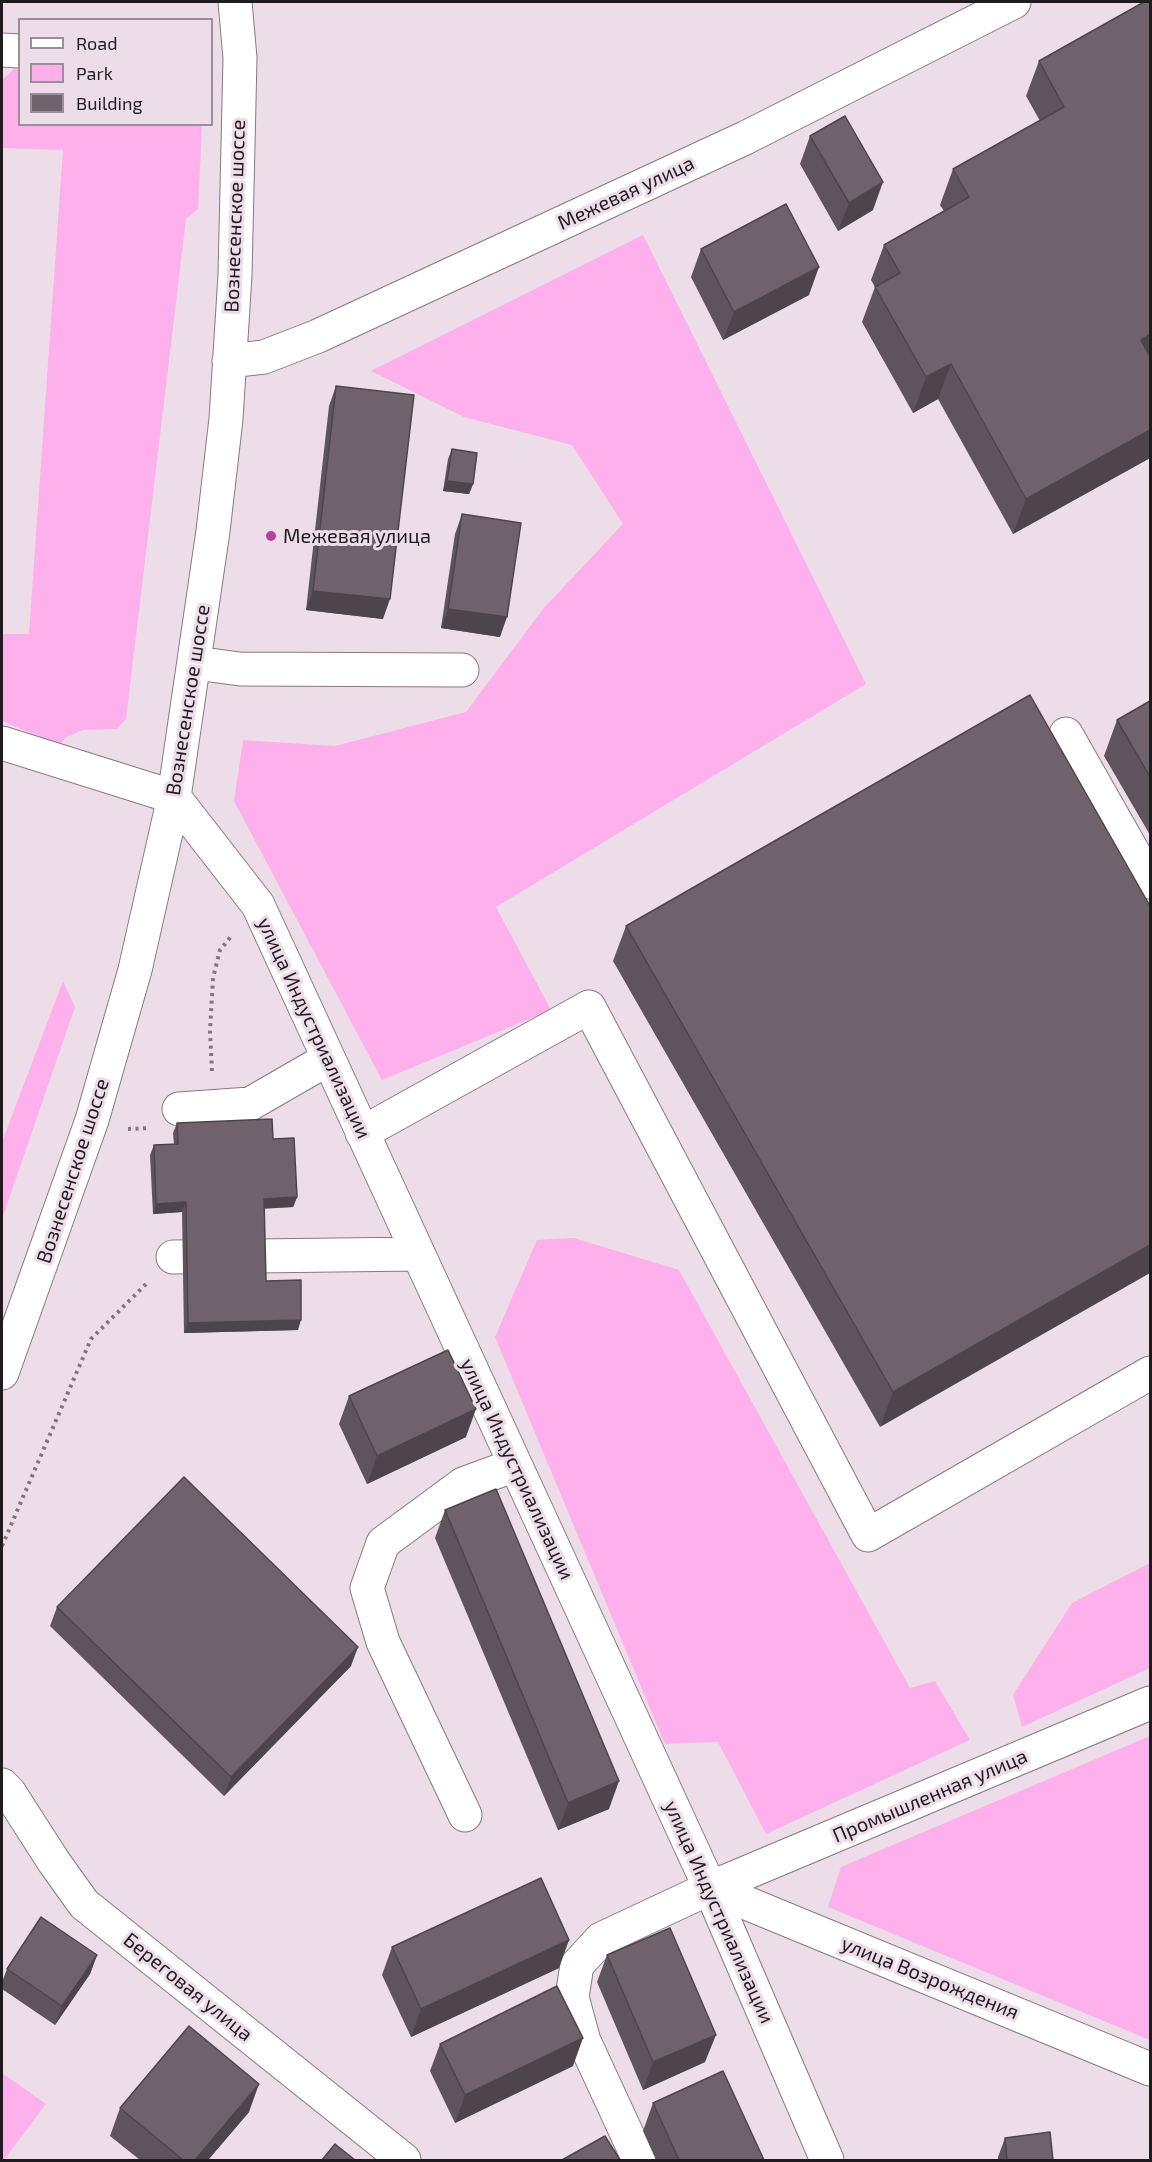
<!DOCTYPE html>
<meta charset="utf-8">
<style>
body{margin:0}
#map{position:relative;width:1152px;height:2162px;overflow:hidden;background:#ecdde8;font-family:"Exo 2",sans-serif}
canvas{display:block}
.frame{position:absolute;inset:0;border:3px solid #201b1f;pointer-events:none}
.legend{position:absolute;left:18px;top:18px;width:195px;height:108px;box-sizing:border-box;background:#ecdde8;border:2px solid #9a8f98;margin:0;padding:8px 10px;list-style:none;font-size:18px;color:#201b1f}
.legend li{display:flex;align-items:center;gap:12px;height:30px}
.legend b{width:30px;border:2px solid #9a8f98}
</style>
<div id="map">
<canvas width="1152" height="2162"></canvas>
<div class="frame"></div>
<ul class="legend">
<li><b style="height:8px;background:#fff"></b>Road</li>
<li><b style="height:16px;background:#fdb0ec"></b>Park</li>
<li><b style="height:16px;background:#6f626c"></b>Building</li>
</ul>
</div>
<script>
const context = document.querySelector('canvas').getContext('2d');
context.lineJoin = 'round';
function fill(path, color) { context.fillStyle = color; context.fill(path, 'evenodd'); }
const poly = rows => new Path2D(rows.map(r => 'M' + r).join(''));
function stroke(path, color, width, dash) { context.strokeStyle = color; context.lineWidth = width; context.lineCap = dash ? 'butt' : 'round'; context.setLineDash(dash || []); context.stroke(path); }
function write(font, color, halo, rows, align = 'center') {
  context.font = font + ' "Exo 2",sans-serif'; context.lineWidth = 6; context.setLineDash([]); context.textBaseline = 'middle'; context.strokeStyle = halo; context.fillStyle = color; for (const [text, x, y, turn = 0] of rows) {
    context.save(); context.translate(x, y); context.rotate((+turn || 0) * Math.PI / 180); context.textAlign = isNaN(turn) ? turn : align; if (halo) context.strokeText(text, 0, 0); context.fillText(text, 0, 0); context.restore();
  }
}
fill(poly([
 [14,69,19,69,20,124,202,125,198,209,186,219,126,719,117,729,83,730,67,737,59,745,2,721,2,634,29,634,63,150,2,148,2,80],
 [643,235,866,684,496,907,551,1010,382,1080,234,801,243,740,335,746,466,712,543,609,623,524,572,445,464,417,371,371],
 [63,981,75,1007,2,1219,2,1142],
 [574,1238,679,1270,910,1688,935,1681,970,1740,766,1834,718,1742,665,1744,495,1337,537,1240],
 [1150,1563,1150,1668,1022,1727,1013,1695,1072,1603],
 [1150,1736,1150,2040,828,1907,841,1867],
 [2,2073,46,2104,4,2160,2,2160]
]), '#fdb0ec');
const minor = poly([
 [2,50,20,51],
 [229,361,264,357,318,336,745,138,1014,2],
 [195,663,240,669,462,670],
 [1066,734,1150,882],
 [2,743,174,797,258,905,710,1888,827,2160],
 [179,1109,250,1104,328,1059],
 [362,1133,589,1007,868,1535,1150,1373],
 [173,1257,418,1254],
 [2,1373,92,1120,135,970,174,797,213,531,226,419,235,275,240,58,235,2],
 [2,1785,9,1792,54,1862,84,1904,404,2160],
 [465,1815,383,1642,367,1588,383,1543,463,1484,515,1465],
 [710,1888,1150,2069],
 [639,2160,584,2041,572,1997,577,1965,601,1939,710,1888,1150,1703]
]);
stroke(minor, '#877983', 35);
stroke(poly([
 [212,1071,210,1031,213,978,220,950,233,934],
 [128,1129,150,1128],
 [2,1546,91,1339,149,1281]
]), '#80767d', 4, [3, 4.5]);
stroke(minor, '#fff', 33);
fill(poly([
 [1144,2,1150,458,1013,534,938,399,913,413,862,322,875,287,871,280,884,245,944,211,940,205,953,169,1040,121,1026,96,1039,61],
 [810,136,873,210,838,231,800,164],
 [701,249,809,295,723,340,691,277],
 [336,386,383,619,306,610,329,406],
 [452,449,473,484,469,494,443,491,448,459],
 [462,514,500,637,441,628,455,534],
 [1150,701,1150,835,1104,756,1117,720],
 [1150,906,880,1427,613,961,626,926],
 [177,1123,273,1139,297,1197,293,1207,264,1208,266,1281,298,1330,184,1333,182,1212,153,1214,150,1155,154,1145,174,1144,173,1133],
 [349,1396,466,1437,367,1484,339,1424],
 [445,1510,609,1809,558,1830,435,1538],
 [57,1607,351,1666,224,1796,50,1626],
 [392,1947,559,1968,411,2037,382,1975],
 [97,1955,90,1974,55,2025,2,1989,2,1982,7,1969],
 [607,1955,705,2062,643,2090,597,1982],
 [440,2044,573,2066,455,2123,430,2071],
 [653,2103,764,2160,656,2160,643,2131],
 [120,2108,249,2112,208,2160,140,2160,110,2136],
 [1005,2138,1053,2160,998,2160,998,2157]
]), '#5f545d');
fill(poly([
 [883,182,873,210,838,231,849,203],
 [819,267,809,295,723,340,734,312],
 [1150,334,1150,363,1141,340],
 [951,364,938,399,913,413,926,377],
 [1150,430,1150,458,1013,534,1026,499],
 [447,481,473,484,469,494,443,491],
 [313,591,390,599,383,619,306,610],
 [448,609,507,617,500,637,441,628],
 [297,1197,293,1207,260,1209,264,1199],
 [186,1202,182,1212,153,1214,156,1204],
 [1150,1245,1150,1273,880,1427,893,1392],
 [301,1320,298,1330,184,1333,188,1323],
 [476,1409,466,1437,367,1484,377,1456],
 [358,1647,351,1666,224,1796,231,1777],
 [619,1781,609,1809,558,1830,568,1803],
 [569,1940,559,1968,411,2037,421,2009],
 [97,1955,90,1974,55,2025,62,2006],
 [716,2035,705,2062,643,2090,653,2062],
 [583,2038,573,2066,455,2123,465,2095],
 [259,2084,249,2112,208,2160,195,2160]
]), '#4e454c');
const building = poly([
 [1144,2,1150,2,1150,334,1141,340,1150,357,1150,430,1026,499,951,364,926,377,875,287,900,273,884,245,969,197,953,169,1064,107,1039,61,1144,2],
 [845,116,883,182,849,203,810,136,845,116],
 [786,204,819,267,734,312,701,249,786,204],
 [336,386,414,395,390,599,313,591,336,386],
 [452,449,477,453,473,484,447,481,452,449],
 [462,514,521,523,507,617,448,609,462,514],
 [1030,695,1150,906,1150,1245,893,1392,626,926,1030,695],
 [1150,701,1150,777,1117,720,1150,701],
 [272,1119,273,1139,294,1138,297,1197,264,1199,266,1281,301,1280,301,1320,188,1323,186,1202,156,1204,154,1145,178,1144,177,1123,272,1119],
 [448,1350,476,1409,377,1456,349,1396,448,1350],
 [184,1477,358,1647,231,1777,57,1607,184,1477],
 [496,1489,619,1781,568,1803,445,1510,496,1489],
 [541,1878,569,1940,421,2009,392,1947,541,1878],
 [41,1917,97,1955,62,2006,7,1969,41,1917],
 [670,1928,716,2035,653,2062,607,1955,670,1928],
 [557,1986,583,2038,465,2095,440,2044,557,1986],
 [189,2026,259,2084,195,2160,183,2160,120,2108,189,2026],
 [723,2071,764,2160,679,2160,653,2103,723,2071],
 [1050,2132,1053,2160,1007,2160,1005,2138,1050,2132],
 [605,2136,620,2160,562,2160,605,2136],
 [335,2144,355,2160,322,2160,335,2144]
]);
fill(building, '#6f626c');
stroke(building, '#4e454c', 1.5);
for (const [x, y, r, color] of [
 [271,536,6,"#b343a0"]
]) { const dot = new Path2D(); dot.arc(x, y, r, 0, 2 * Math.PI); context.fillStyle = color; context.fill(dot); stroke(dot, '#ecdde8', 2); }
write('20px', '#201b1f', '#ecdde8', [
 ["Межевая улица",626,193,-25],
 ["Вознесенское шоссе",235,216,-88],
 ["Вознесенское шоссе",188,700,-81],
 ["улица Индустриализации",314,1028,65],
 ["Вознесенское шоссе",73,1171,-72],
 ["улица Индустриализации",517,1469,65],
 ["Промышленная улица",930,1796,-23],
 ["улица Индустриализации",719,1912,66],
 ["улица Возрождения",930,1978,22],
 ["Береговая улица",188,1987,39]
]);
write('20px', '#201b1f', '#ecdde8', [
 ["Межевая улица",283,536]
], 'left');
</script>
